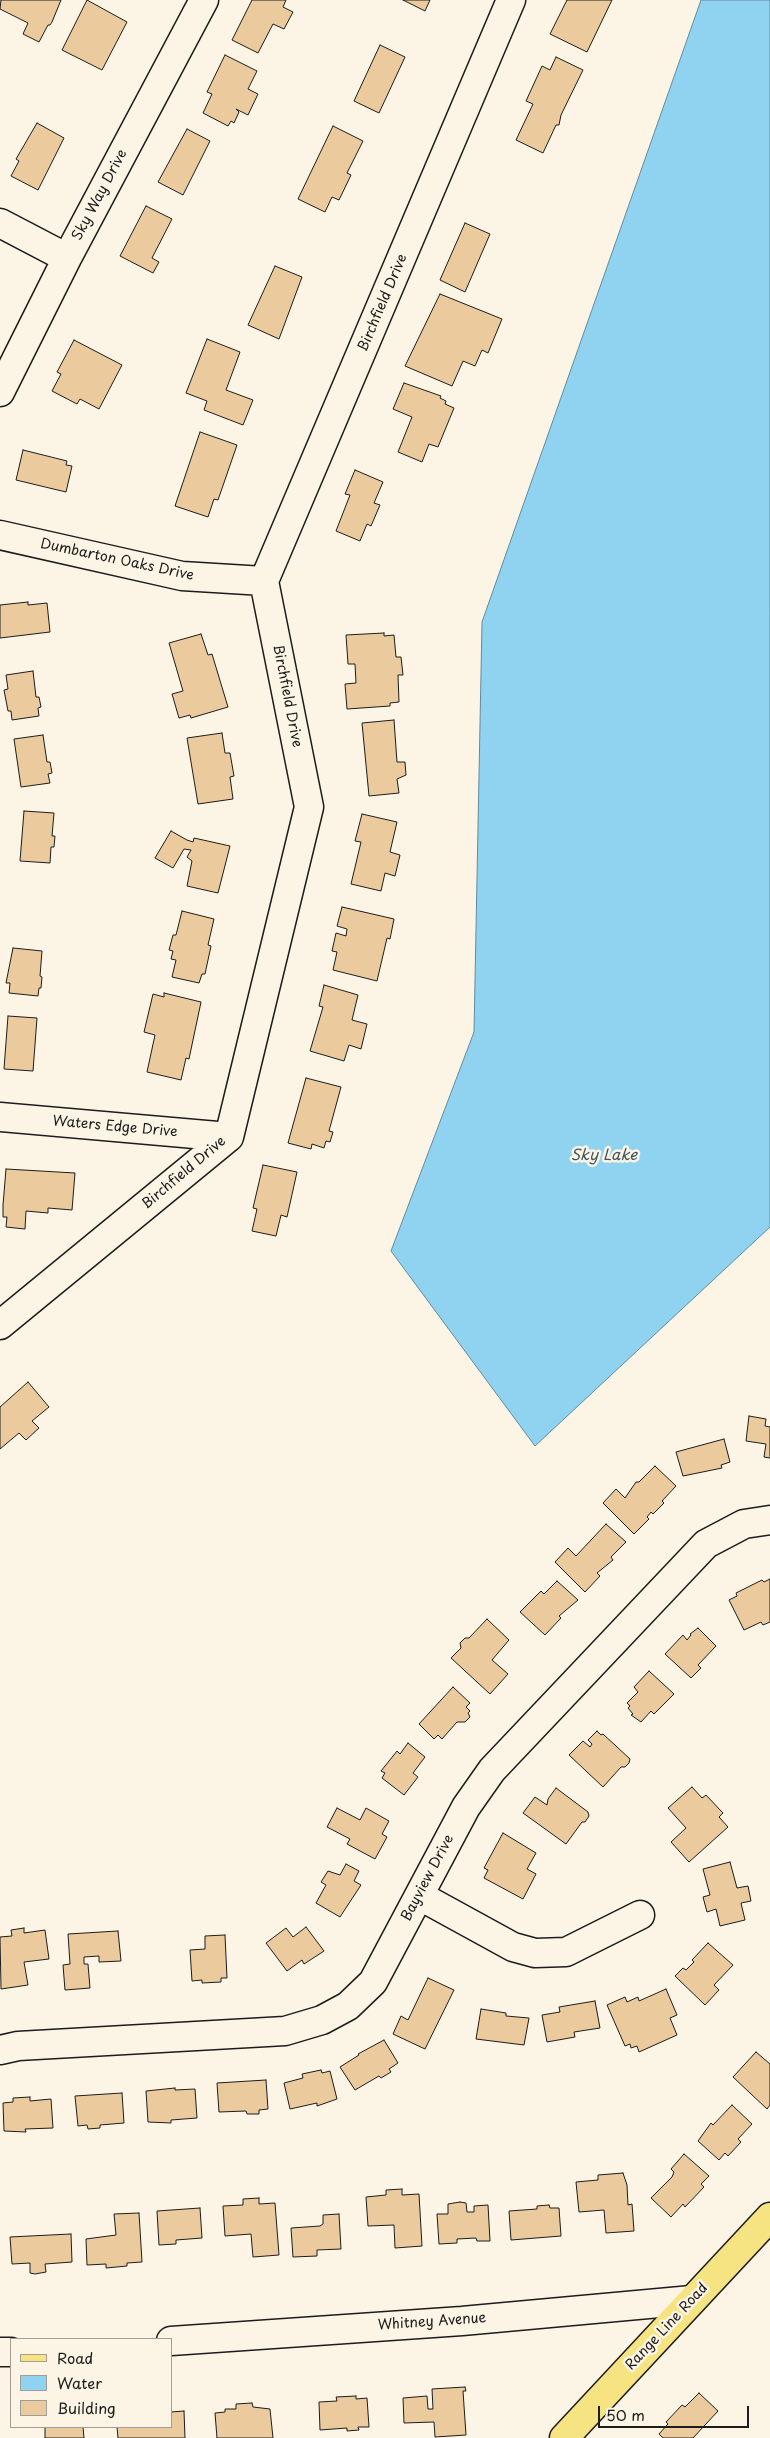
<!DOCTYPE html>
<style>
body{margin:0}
#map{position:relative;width:770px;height:2438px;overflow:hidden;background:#fcf5e5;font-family:"Playpen Sans",sans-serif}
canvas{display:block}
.legend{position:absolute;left:10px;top:2338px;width:162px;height:90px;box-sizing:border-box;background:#fcf5e5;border:1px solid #a29e95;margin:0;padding:6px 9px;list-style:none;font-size:15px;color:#1c1c1c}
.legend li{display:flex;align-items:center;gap:10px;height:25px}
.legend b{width:25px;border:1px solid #a29e95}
.scale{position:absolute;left:598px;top:2406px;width:151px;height:22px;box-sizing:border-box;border:2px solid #1c1c1c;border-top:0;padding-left:6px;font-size:15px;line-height:18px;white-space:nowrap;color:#1c1c1c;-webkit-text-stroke:4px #fcf5e5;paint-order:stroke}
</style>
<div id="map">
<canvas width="770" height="2438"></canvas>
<ul class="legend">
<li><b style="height:6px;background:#f6e381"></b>Road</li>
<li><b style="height:14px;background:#90d3f1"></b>Water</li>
<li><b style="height:14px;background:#ebca9d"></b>Building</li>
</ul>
<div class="scale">50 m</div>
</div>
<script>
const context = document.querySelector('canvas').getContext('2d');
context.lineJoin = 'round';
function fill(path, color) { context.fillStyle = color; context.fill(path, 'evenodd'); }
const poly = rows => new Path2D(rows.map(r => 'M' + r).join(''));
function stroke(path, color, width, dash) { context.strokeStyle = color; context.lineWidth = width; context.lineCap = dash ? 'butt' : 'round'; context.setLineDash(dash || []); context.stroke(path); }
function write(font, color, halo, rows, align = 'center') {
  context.font = font + ' "Playpen Sans",sans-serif'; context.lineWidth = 5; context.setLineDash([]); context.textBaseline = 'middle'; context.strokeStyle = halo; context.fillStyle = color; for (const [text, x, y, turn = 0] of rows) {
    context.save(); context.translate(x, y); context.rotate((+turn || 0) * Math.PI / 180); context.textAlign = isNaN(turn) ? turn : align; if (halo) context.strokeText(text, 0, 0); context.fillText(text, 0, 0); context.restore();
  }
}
const water = poly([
 [701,0,770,0,770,1227,535,1446,391,1251,474,1032,482,622,701,0]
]);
fill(water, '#90d3f1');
stroke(water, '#628a9c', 1);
const building = poly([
 [1,0,61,0,52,22,50,25,48,25,39,42,23,34,28,23,0,9,1,0],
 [87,0,127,22,102,70,62,50,87,0],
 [252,0,286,0,283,7,293,12,284,29,273,24,258,53,232,40,252,0],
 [403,0,430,0,425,11,403,0],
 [567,0,612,0,587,52,550,34,567,0],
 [380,45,405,57,379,113,354,101,380,45],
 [225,55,257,71,248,89,258,94,248,115,236,109,239,112,234,123,231,121,228,126,203,113,212,94,207,92,225,55],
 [556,57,583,70,561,115,559,125,556,125,543,153,516,140,533,104,526,101,542,66,550,70,556,57],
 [37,123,64,138,38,190,11,176,19,161,16,159,37,123],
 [333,126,363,141,347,173,351,175,339,200,332,197,325,212,298,199,333,126],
 [187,129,210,141,183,195,158,182,187,129],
 [146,206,172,219,152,258,159,262,153,273,120,256,146,206],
 [465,223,490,234,465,292,440,280,465,223],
 [275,266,302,277,279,339,248,325,275,266],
 [440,294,502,319,488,353,482,350,475,366,463,361,452,386,405,366,440,294],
 [207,339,240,352,226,390,253,400,243,425,204,410,207,401,186,393,207,339],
 [74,340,122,365,99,409,80,399,77,404,52,391,61,374,57,372,74,340],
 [404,383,441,396,440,398,446,401,445,404,454,408,438,447,429,444,422,462,398,452,412,417,393,409,404,383],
 [200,432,237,445,218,500,214,499,208,517,175,506,200,432],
 [23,450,67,461,66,465,72,466,66,492,16,480,23,450],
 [355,470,383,482,374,503,380,505,371,526,367,524,360,541,336,531,350,495,345,494,355,470],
 [28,602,28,605,47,603,50,632,0,638,0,605,28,602],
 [384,633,384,636,394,635,396,657,401,657,403,675,398,675,399,702,390,703,390,706,347,709,345,684,356,683,355,664,348,664,346,635,384,633],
 [201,634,208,655,212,654,228,707,191,718,190,715,179,718,172,694,183,691,169,643,201,634],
 [33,671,36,697,39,697,41,707,38,708,39,716,12,720,11,711,8,711,4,690,8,689,6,675,33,671],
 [394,720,397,762,405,762,406,775,397,779,399,793,369,796,362,723,394,720],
 [222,733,225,753,230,753,234,776,230,777,233,799,198,804,187,738,222,733],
 [43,735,47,762,50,762,52,773,48,774,50,783,21,787,14,739,43,735],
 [24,811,54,813,52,836,55,836,54,847,51,847,50,863,20,861,24,811],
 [362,814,397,822,390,852,400,855,395,876,385,873,381,891,351,884,361,842,355,841,362,814],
 [171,831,187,840,193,842,194,838,230,846,218,893,187,886,192,861,187,857,191,850,184,849,173,868,155,858,171,831],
 [342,907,394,919,390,939,387,938,377,981,333,970,337,952,332,951,336,933,346,936,347,929,337,926,342,907],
 [182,911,214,919,208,945,211,946,205,974,202,974,199,983,172,977,176,960,171,959,173,951,169,950,173,935,176,935,182,911],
 [13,948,42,951,40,976,42,977,41,988,39,988,38,996,9,993,10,983,6,983,13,948],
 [324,985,358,995,352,1020,367,1024,361,1049,349,1045,344,1061,310,1051,323,1007,319,1006,324,985],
 [164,993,201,1002,189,1059,186,1058,181,1080,147,1072,155,1035,144,1032,153,994,164,997,164,993],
 [8,1016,37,1018,33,1071,4,1069,8,1016],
 [306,1078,341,1087,329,1131,333,1132,330,1142,326,1141,324,1148,312,1144,311,1149,288,1143,306,1078],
 [263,1165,297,1172,287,1217,281,1215,276,1236,252,1231,257,1209,253,1208,263,1165],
 [6,1169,75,1173,72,1210,48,1208,48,1213,26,1211,25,1229,6,1227,7,1217,3,1217,3,1205,6,1169],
 [28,1382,49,1407,32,1421,39,1428,26,1440,19,1433,0,1449,0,1407,28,1382],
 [749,1416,766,1419,765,1426,770,1427,770,1458,764,1457,766,1444,746,1441,749,1416],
 [724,1439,730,1462,721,1465,722,1468,683,1476,676,1452,724,1439],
 [655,1466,676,1486,662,1501,664,1503,653,1514,651,1512,647,1517,649,1519,634,1534,603,1503,616,1489,625,1498,636,1482,639,1482,655,1466],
 [606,1524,626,1542,611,1557,613,1560,597,1573,600,1576,585,1592,555,1562,568,1548,576,1556,606,1524],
 [770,1579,770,1622,763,1625,761,1622,744,1630,729,1600,737,1596,736,1593,762,1580,764,1582,770,1579],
 [557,1581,578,1600,559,1616,561,1618,545,1635,520,1612,541,1591,544,1594,557,1581],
 [487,1619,509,1640,492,1660,508,1674,490,1694,451,1658,461,1648,460,1643,465,1638,469,1638,487,1619],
 [698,1628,716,1646,698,1665,701,1668,691,1678,665,1654,683,1635,687,1640,691,1635,690,1634,698,1628],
 [649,1671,674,1694,654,1714,651,1711,641,1722,631,1715,633,1714,628,1708,630,1706,627,1703,638,1692,634,1687,649,1671],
 [453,1687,470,1703,466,1707,470,1711,468,1713,470,1717,465,1722,457,1722,442,1739,438,1735,434,1739,419,1724,453,1687],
 [597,1731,601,1735,603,1734,630,1759,629,1763,625,1767,621,1767,603,1787,569,1755,583,1741,590,1747,592,1744,588,1740,597,1731],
 [408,1743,425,1757,413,1773,418,1777,404,1795,382,1778,385,1773,381,1771,397,1751,400,1754,408,1743],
 [692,1787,702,1798,706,1795,723,1813,719,1817,728,1827,689,1862,671,1842,686,1828,668,1808,692,1787],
 [556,1788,588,1812,589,1816,585,1822,582,1822,566,1844,523,1813,535,1797,547,1805,548,1799,556,1788],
 [337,1808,360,1820,366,1808,389,1821,382,1834,387,1837,375,1859,347,1844,350,1839,327,1827,337,1808],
 [503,1833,536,1853,527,1869,536,1874,523,1899,484,1878,488,1870,484,1868,503,1833],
 [730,1862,737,1888,748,1886,751,1901,741,1903,745,1920,720,1926,716,1909,707,1912,703,1897,710,1895,703,1869,730,1862],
 [346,1864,359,1871,354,1881,361,1885,340,1917,316,1903,326,1885,321,1882,328,1871,340,1875,346,1864],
 [306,1927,324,1951,304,1964,302,1960,287,1971,266,1943,286,1928,293,1937,306,1927],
 [24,1928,24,1933,45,1930,49,1959,24,1962,28,1985,1,1989,0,1937,12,1936,11,1930,24,1928],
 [118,1931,121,1961,99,1962,99,1956,84,1957,84,1964,88,1964,90,1988,65,1990,63,1965,70,1964,68,1934,118,1931],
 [225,1935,227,1978,221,1978,221,1982,202,1983,202,1980,192,1981,190,1950,205,1949,205,1936,225,1935],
 [708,1943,733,1965,714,1985,719,1990,705,2005,675,1976,683,1968,686,1970,694,1962,692,1960,708,1943],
 [428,1978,454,1990,425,2049,393,2034,401,2016,408,2020,428,1978],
 [666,1989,677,2015,670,2018,677,2035,639,2052,637,2046,631,2048,630,2044,625,2046,607,2005,625,1997,627,2002,638,1997,639,2001,666,1989],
 [595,2001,600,2028,574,2032,575,2037,547,2042,542,2015,560,2012,559,2007,595,2001],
 [481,2009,506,2013,506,2016,529,2018,524,2045,476,2039,481,2009],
 [384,2040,398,2063,389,2069,391,2072,381,2078,379,2076,355,2090,340,2067,359,2055,358,2054,384,2040],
 [756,2052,770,2064,770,2105,767,2109,733,2077,756,2052],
 [321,2070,322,2073,330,2071,337,2099,317,2106,317,2103,290,2109,284,2083,303,2078,302,2074,321,2070],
 [266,2080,268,2109,259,2110,259,2114,247,2114,246,2111,219,2112,217,2083,266,2080],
 [175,2088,175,2090,195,2089,197,2118,171,2120,171,2123,148,2122,146,2091,175,2088],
 [122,2093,124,2123,100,2125,100,2128,88,2129,87,2125,78,2126,75,2096,122,2093],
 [30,2097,30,2101,51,2099,53,2128,25,2129,26,2132,4,2131,3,2103,13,2102,13,2098,30,2097],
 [732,2105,752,2124,738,2139,741,2142,728,2156,725,2153,719,2160,698,2141,711,2123,713,2125,732,2105],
 [684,2154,709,2176,701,2184,704,2187,685,2207,683,2204,671,2217,651,2198,672,2177,674,2172,671,2169,684,2154],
 [623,2173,627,2185,628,2205,632,2204,634,2231,606,2233,604,2210,579,2212,576,2182,598,2180,598,2175,623,2173],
 [402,2189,402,2195,419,2194,422,2246,395,2248,394,2225,368,2226,366,2197,386,2195,386,2190,402,2189],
 [259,2198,259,2204,275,2203,279,2255,253,2257,251,2234,225,2236,223,2206,243,2205,243,2199,259,2198],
 [460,2202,466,2203,467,2212,474,2212,474,2206,488,2205,490,2241,477,2241,476,2238,457,2239,457,2243,439,2244,437,2214,448,2214,448,2204,460,2202],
 [549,2205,550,2208,559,2208,561,2236,511,2240,509,2211,537,2209,537,2206,549,2205],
 [200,2208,202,2238,176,2240,176,2244,159,2245,157,2211,200,2208],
 [139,2213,142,2262,127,2263,127,2266,106,2268,106,2264,87,2265,86,2239,116,2235,114,2214,139,2213],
 [339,2214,341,2249,317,2250,317,2256,293,2257,291,2228,320,2226,323,2224,323,2215,339,2214],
 [71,2234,72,2262,45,2264,46,2272,35,2274,30,2273,30,2263,12,2264,10,2237,71,2234],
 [465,2387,466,2391,463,2391,466,2435,435,2437,434,2422,404,2423,403,2398,427,2396,428,2409,433,2409,432,2389,465,2387],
 [699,2393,718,2411,693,2438,663,2438,659,2434,668,2424,666,2422,682,2405,685,2407,699,2393],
 [356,2396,356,2399,367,2398,369,2427,358,2427,359,2430,347,2431,347,2428,320,2430,319,2402,337,2401,336,2397,356,2396],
 [252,2403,253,2407,270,2409,273,2438,217,2438,215,2413,225,2412,225,2409,236,2409,236,2404,252,2403],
 [184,2411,185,2438,118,2438,117,2427,171,2427,171,2412,184,2411],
 [45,2427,83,2427,84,2438,45,2438,45,2427]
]);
fill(building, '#ebca9d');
stroke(building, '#1c1c1c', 1);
const minor = poly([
 [0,223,67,258],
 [0,392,67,258,204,0],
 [0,535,182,576,264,581],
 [0,1117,229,1137],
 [0,1325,229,1137,309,807,264,581,511,0],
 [420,1896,513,1947,535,1953,566,1952,640,1915],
 [0,2050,18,2046,285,2031,322,2020,348,2006,373,1982,466,1807,492,1770,706,1544,744,1524,770,1520],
 [171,2341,462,2321,692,2300],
 [0,2352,11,2352]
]);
const major = poly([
 [564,2438,770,2217]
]);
stroke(minor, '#1c1c1c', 31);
stroke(major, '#1c1c1c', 31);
stroke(minor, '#fcf5e5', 28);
stroke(major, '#f6e381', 28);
write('14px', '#1c1c1c', '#fcf5e5', [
 ["Sky Way Drive",100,195,-62],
 ["Birchfield Drive",383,303,-67],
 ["Dumbarton Oaks Drive",117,560,12],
 ["Birchfield Drive",287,696,79],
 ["Waters Edge Drive",115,1127,5],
 ["Birchfield Drive",184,1173,-40],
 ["Bayview Drive",428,1878,-62],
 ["Whitney Avenue",432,2322,-4],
 ["Range Line Road",667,2327,-47]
]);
write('italic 15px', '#3f535c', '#fcf5e5', [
 ["Sky Lake",604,1156]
]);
</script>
